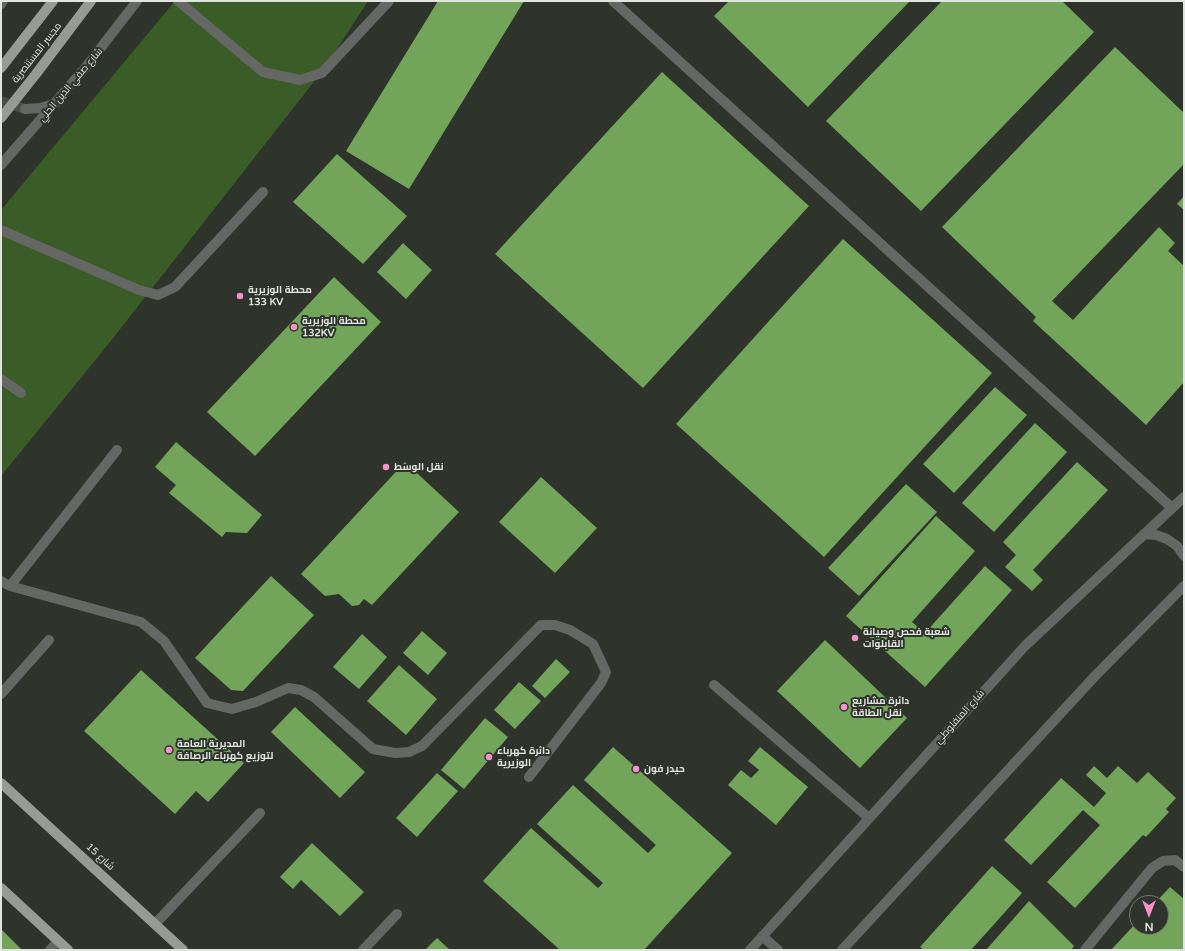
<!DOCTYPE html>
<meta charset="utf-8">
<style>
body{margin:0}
#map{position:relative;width:1185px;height:951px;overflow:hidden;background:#2e332b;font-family:"Varela Round",sans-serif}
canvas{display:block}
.frame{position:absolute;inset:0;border:2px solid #e1e4df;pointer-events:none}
.north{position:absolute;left:1129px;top:895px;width:40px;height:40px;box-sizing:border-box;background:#2e332b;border:1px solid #767a73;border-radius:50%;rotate:180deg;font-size:11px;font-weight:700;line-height:16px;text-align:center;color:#e1e4df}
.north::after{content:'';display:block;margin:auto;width:14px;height:18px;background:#f890cb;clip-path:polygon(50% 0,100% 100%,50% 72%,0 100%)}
</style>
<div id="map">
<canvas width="1185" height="951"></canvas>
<div class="frame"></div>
<div class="north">N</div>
</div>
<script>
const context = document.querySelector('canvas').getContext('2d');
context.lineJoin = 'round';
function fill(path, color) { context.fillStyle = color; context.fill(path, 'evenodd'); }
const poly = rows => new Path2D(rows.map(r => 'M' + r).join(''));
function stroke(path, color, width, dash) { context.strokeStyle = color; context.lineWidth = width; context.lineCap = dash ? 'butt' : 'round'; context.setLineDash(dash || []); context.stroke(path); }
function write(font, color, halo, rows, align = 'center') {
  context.font = font + ' "Varela Round",Cairo,sans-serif'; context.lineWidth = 4; context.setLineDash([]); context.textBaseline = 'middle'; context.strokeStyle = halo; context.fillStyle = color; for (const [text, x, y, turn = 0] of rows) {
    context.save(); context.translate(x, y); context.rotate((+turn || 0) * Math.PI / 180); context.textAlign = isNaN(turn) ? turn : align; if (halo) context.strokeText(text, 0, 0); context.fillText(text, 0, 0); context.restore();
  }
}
fill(poly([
 [175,1,368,1,327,65,110,342,1,476,1,210]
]), '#3a5c27');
fill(poly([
 [438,1,524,1,409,189,346,151],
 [729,1,910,1,808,107,714,16],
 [942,1,1062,1,1094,32,921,211,826,121],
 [1115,47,1184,113,1184,164,1052,301,1073,320,1159,227,1175,243,1168,251,1184,266,1184,382,1146,425,1033,321,1036,317,942,227],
 [662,72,809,206,643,388,495,254],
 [337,154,407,216,363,264,293,202],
 [1184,196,1184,210,1177,204],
 [843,239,992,373,824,557,676,424],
 [403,243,432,270,406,299,377,272],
 [334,277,381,322,255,456,207,412],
 [995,387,1027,415,954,493,923,464],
 [1035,423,1067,452,994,532,962,503],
 [176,442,262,515,247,533,226,532,222,537,169,493,176,485,155,467],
 [405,462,459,512,372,605,364,599,359,605,352,606,339,594,325,596,301,574],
 [1077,462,1108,490,1033,570,1043,580,1032,591,1005,567,1016,555,1003,542],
 [541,477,597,528,555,573,499,522],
 [906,484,937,512,859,596,828,568],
 [936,516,975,551,912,622,925,633,985,566,1012,590,925,687,846,616],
 [271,576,314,615,243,691,231,690,195,658],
 [422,631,447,653,428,675,403,653],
 [362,634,387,657,359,689,333,667],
 [825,640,907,718,860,768,777,691],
 [556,659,570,672,545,698,532,686],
 [399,665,437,699,406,735,367,701],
 [141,670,244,763,208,802,196,791,175,814,84,731],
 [519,682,541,701,515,729,494,710],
 [295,707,365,772,340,798,271,732],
 [485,718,508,737,464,789,441,770],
 [613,747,732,853,644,950,560,950,483,881,531,828,598,888,603,883,537,824,573,785,648,853,656,845,584,780],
 [760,747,808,787,776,825,728,785,741,770,751,778,759,770,748,761],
 [1094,766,1107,778,1118,766,1137,783,1148,772,1176,798,1166,809,1169,812,1146,837,1143,835,1075,908,1047,882,1100,825,1083,810,1031,865,1004,840,1061,778,1094,807,1106,793,1086,775],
 [437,773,458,791,417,837,396,818],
 [312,843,364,892,340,916,301,880,293,889,280,877],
 [992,866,1022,893,971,950,924,950,920,947],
 [1170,887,1184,899,1184,950,1111,950,1137,922,1137,927,1161,927,1161,903,1155,903],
 [1029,901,1074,946,1071,950,986,950],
 [1,929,22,950,1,950],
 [437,938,450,950,425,950]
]), '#72a559');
stroke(poly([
 [1,101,25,109]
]), '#494e46', 10, [10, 5]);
stroke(poly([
 [178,1,263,72,300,80,322,73,389,1],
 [613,1,1171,507],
 [1,4,3,1],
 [25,109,41,108,56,103],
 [1,165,86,67,137,1],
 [1,230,139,290,158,295,175,287,263,192],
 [1,379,21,393],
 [1144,534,1156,535,1167,539,1177,546,1184,556],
 [1,581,10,586,141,622,164,641,207,703,232,709,256,702,288,688,301,690,314,697,373,749,395,753,409,752,422,746,541,625,555,625,570,630,593,644,606,672,601,683,529,777],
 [10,586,117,450],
 [714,685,869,818],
 [1,694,49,640],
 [155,924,260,813],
 [762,936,778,950],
 [50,950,58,941],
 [363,950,397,914],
 [750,950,1025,646,1184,497],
 [842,950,1096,675,1184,586],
 [1085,950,1152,868,1163,861,1175,860,1184,867]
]), '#646763', 10);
stroke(poly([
 [1,68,53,1],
 [1,783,183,950],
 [1,888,68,950]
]), '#969b93', 10);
stroke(poly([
 [1,118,36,74,91,1]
]), '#969b93', 10);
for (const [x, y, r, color] of [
 [240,296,4,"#f890cb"],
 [294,327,4,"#f890cb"],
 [386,467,4,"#f890cb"],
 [855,638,4,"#f890cb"],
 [844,707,4,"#f890cb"],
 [169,750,4,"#f890cb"],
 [489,757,4,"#f890cb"],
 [636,769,4,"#f890cb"]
]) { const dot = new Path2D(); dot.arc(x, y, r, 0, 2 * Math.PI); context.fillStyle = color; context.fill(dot); stroke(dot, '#2e332b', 1.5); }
write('10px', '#e1e4df', '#2e332b', [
 ["مجسر المستنصرية",37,53,-52],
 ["شارع صفي الدين الحلي",71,85,-50],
 ["شارع المنفلوطي",960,717,-48],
 ["شارع 15",100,857,43]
]);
write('bold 10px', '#e1e4df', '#2e332b', [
 ["محطة الوزيرية",248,290],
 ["133 KV",248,302],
 ["محطة الوزيرية",302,321],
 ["132KV",302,333],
 ["نقل الوسط",394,467],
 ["شعبة فحص وصيانة",863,632],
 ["القابلوات",863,644],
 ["دائرة مشاريع",852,701],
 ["نقل الطاقة",852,713],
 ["المديرية العامة",177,744],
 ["لتوزيع كهرباء الرصافة",177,756],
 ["دائرة كهرباء",497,751],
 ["الوزيرية",497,763],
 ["حيدر فون",644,769]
], 'left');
</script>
